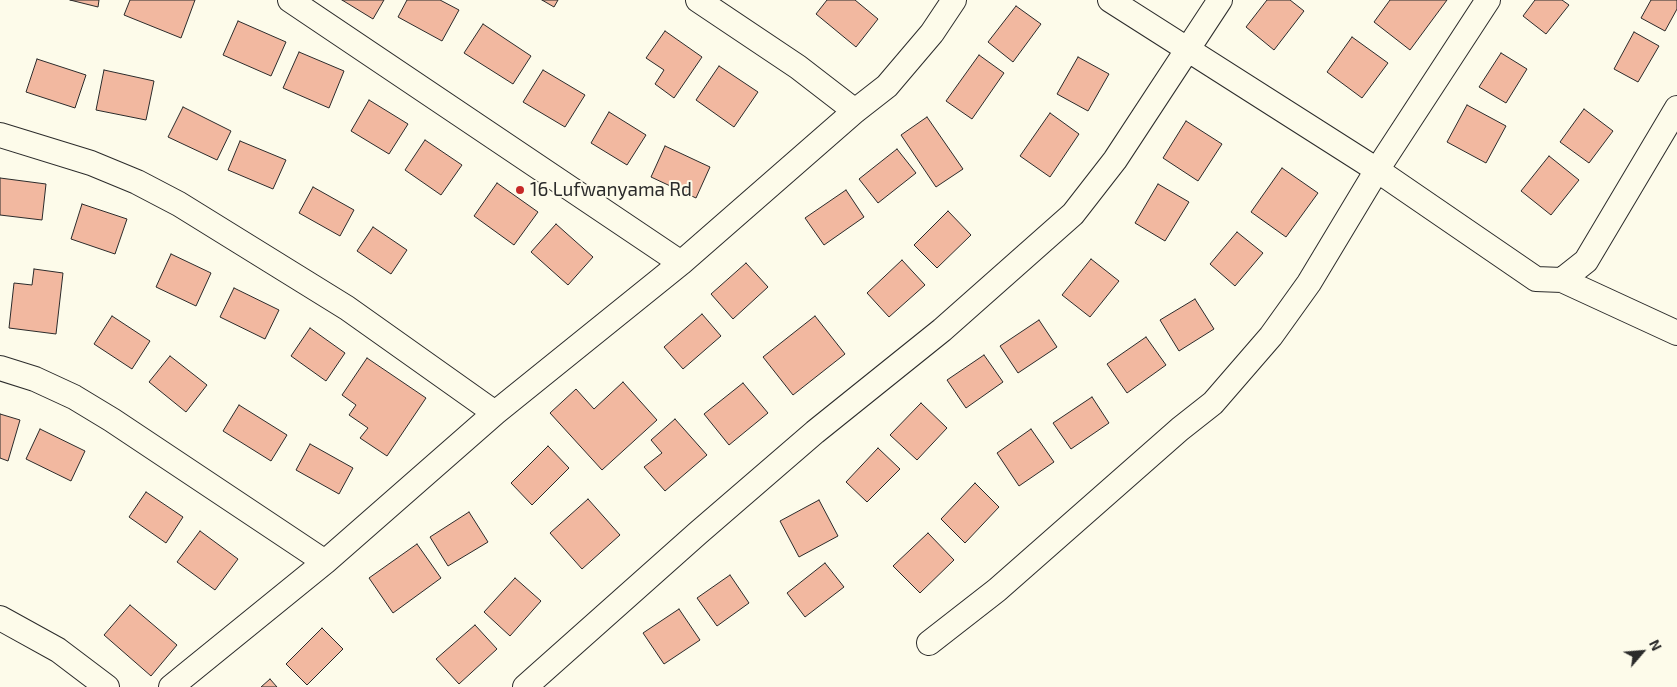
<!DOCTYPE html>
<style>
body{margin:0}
#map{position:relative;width:1677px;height:687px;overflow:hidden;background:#fdfbea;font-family:"Exo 2",sans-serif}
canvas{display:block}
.north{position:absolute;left:1617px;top:627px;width:50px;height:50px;-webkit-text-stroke:4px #fdfbea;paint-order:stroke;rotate:63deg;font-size:14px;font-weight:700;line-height:20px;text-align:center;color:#2b2b2b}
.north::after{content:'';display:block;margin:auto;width:18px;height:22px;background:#2b2b2b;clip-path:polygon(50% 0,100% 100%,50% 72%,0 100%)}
</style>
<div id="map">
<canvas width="1677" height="687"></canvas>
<div class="north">N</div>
</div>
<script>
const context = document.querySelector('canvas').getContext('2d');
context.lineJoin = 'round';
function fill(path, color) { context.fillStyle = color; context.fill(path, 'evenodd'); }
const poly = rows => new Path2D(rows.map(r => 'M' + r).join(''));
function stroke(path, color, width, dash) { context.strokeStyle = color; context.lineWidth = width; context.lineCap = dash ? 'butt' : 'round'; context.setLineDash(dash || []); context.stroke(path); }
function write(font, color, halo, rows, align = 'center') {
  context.font = font + ' "Exo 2",sans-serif'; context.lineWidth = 4; context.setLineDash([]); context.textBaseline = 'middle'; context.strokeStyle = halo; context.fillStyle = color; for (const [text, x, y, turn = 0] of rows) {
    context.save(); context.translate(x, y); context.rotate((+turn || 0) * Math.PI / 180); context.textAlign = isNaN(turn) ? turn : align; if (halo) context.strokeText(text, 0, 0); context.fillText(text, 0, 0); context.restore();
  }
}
const building = poly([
 [70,0,99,0,98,7,70,0],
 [130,0,195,0,181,38,124,15,130,0],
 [342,0,384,0,373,19,342,0],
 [407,0,440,0,459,10,442,41,398,17,407,0],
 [542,0,558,0,554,7,542,0],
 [827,0,855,0,878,19,856,47,816,14,827,0],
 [1267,0,1290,0,1304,11,1274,50,1246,27,1267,0],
 [1390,0,1447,0,1410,50,1374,22,1390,0],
 [1535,0,1562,0,1569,5,1546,34,1523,16,1535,0],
 [1651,0,1677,0,1677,9,1665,31,1641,18,1651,0],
 [1016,6,1041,24,1013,62,988,42,1016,6],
 [238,21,286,42,271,76,223,55,238,21],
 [483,24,531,56,513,84,464,53,483,24],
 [665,31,702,57,674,98,655,84,664,70,646,58,665,31],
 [1634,32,1659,46,1638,82,1614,69,1634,32],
 [1352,37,1388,63,1362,98,1327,72,1352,37],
 [299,52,344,71,329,108,283,88,299,52],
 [1501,53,1527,69,1506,103,1479,87,1501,53],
 [979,55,1004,73,972,119,946,101,979,55],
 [1078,57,1109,74,1088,111,1057,94,1078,57],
 [37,59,86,75,75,108,26,92,37,59],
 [719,66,758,92,734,127,696,100,719,66],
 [104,70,154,81,146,120,96,110,104,70],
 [543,70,585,95,565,127,523,102,543,70],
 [369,100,408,124,389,154,351,131,369,100],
 [1467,105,1506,126,1486,163,1447,142,1467,105],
 [183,107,231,131,217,160,168,137,183,107],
 [1584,109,1613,131,1589,163,1560,142,1584,109],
 [609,112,646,135,627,165,591,143,609,112],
 [1050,113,1079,134,1050,177,1020,156,1050,113],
 [927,117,963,169,936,187,901,135,927,117],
 [1186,121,1222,144,1198,181,1163,158,1186,121],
 [425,140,462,165,441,195,405,170,425,140],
 [240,141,286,160,273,189,228,170,240,141],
 [665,146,710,167,696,198,651,177,665,146],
 [897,149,916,173,878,203,859,179,897,149],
 [1549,156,1579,180,1551,215,1521,191,1549,156],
 [1282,168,1318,193,1286,237,1251,212,1282,168],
 [0,178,46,184,42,220,0,215,0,178],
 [497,183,538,212,514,245,474,216,497,183],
 [1158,184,1189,202,1165,241,1135,223,1158,184],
 [313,187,354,210,340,236,299,213,313,187],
 [846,190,864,217,824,245,805,218,846,190],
 [82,204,127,219,115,254,71,239,82,204],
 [948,211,971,235,937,268,914,245,948,211],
 [556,224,593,257,568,285,531,252,556,224],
 [373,227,407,250,391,274,357,251,373,227],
 [1237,232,1263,253,1235,286,1210,264,1237,232],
 [171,254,211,273,196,306,156,287,171,254],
 [1091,259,1119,281,1090,317,1062,295,1091,259],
 [902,260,925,285,889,317,867,293,902,260],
 [746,263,768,287,733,319,711,294,746,263],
 [34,269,63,273,56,334,9,328,14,283,32,285,34,269],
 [234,288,279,310,265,339,220,317,234,288],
 [1195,299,1214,329,1179,351,1160,320,1195,299],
 [702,314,721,336,683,369,664,347,702,314],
 [112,316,150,341,132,369,94,344,112,316],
 [815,316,845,354,793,395,763,357,815,316],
 [1039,320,1057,347,1018,373,1000,346,1039,320],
 [310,328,345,353,326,381,291,356,310,328],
 [1146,337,1166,365,1127,393,1107,364,1146,337],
 [984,355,1003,382,966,408,947,380,984,355],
 [170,356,207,385,186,412,149,382,170,356],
 [367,358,426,398,387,456,360,438,368,428,349,415,356,405,342,395,367,358],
 [623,382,657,420,602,470,550,413,576,389,594,409,623,382],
 [743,383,768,413,729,445,704,414,743,383],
 [1092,397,1109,423,1071,449,1053,423,1092,397],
 [921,403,947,428,917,460,890,435,921,403],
 [239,405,287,435,271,461,223,431,239,405],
 [0,414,20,420,8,461,0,458,0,414],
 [675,419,707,455,665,491,644,467,662,453,651,440,675,419],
 [40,429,85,451,71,481,26,459,40,429],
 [1031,429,1054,462,1019,486,997,453,1031,429],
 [310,444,353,468,339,494,296,470,310,444],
 [548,446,569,468,532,505,511,483,548,446],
 [878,448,900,469,867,502,846,482,878,448],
 [975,483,999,507,965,543,941,519,975,483],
 [146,492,183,517,166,543,129,517,146,492],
 [588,499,620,535,582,569,550,533,588,499],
 [819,500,838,536,799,557,780,521,819,500],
 [469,512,488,542,448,566,430,537,469,512],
 [200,531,238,559,215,590,177,562,200,531],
 [928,533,954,560,920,593,893,566,928,533],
 [417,544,441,578,393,613,369,578,417,544],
 [825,563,844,587,805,617,787,593,825,563],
 [730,575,749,603,717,626,697,598,730,575],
 [515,578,541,601,510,636,484,612,515,578],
 [130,605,177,645,151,676,104,635,130,605],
 [679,609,700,640,664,664,643,633,679,609],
 [475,625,497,649,459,684,436,659,475,625],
 [322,628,343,649,307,685,286,664,322,628],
 [270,679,277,687,261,687,270,679]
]);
fill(building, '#f2b8a0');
stroke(building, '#2b2b2b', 1);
const street = poly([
 [290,0,681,263],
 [698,0,798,67,855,111],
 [1110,0,1377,170,1536,279,1562,280,1586,261,1677,108],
 [0,135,91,163,137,182,179,204,347,308,495,413],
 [1562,280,1677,333],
 [0,368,35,379,74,397,112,420,325,562],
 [0,618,58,650,107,687],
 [929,643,997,590,1180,429,1213,403,1271,336,1309,283,1377,170,1488,0],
 [171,687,325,562,495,413,681,263,855,111,887,86,932,33,954,0],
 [525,687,698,533,815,432,942,330,1073,214,1115,160,1220,0]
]);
stroke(street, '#2b2b2b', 26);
stroke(street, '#fdfbea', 24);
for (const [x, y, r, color] of [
 [520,190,5,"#c62828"]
]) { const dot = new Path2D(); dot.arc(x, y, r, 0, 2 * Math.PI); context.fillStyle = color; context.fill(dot); stroke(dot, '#fdfbea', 2); }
write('19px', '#2b2b2b', '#fdfbea', [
 ["16 Lufwanyama Rd",530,190]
], 'left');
</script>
